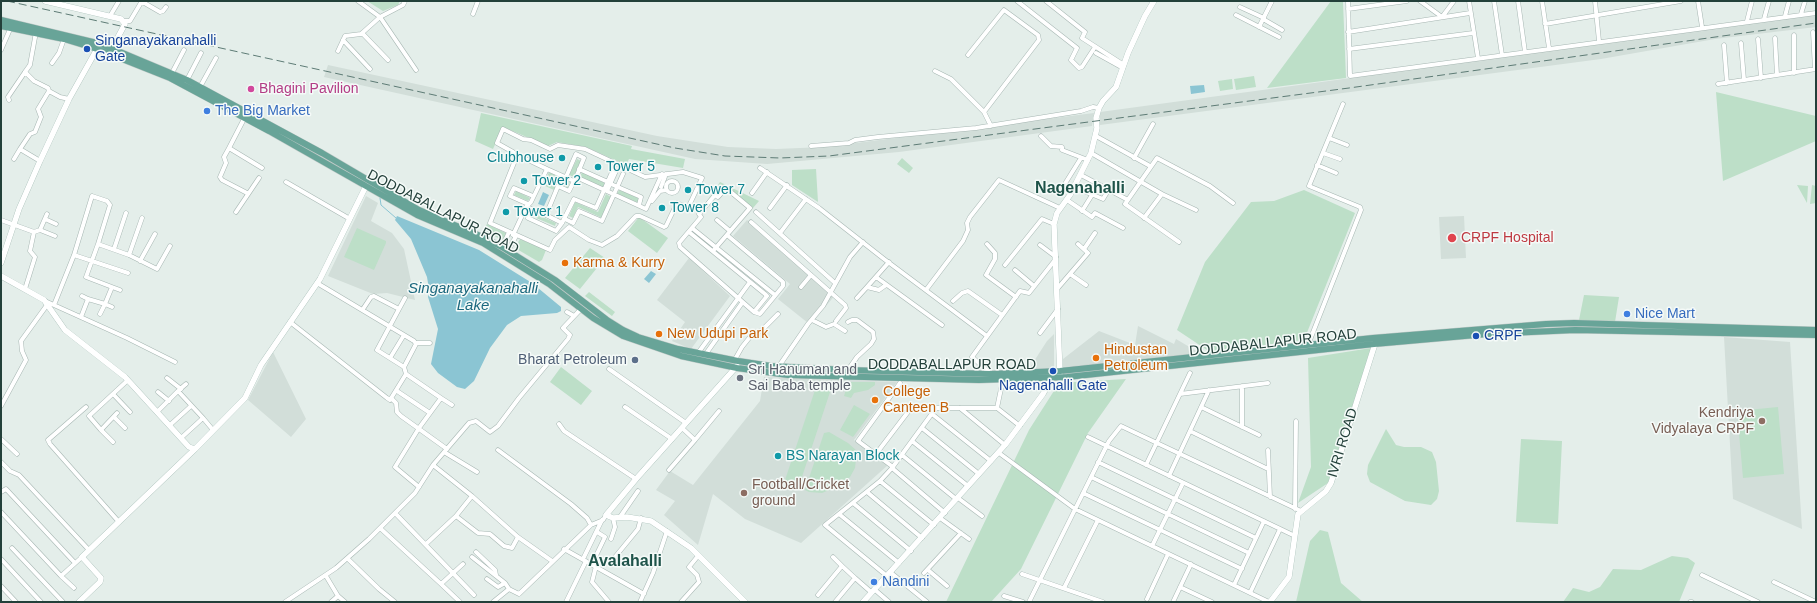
<!DOCTYPE html>
<style>
body{margin:0}
#map{position:relative;width:1817px;height:603px;overflow:hidden;background:#e4eeea;font-family:Arial,sans-serif}
canvas{display:block}
.frame{position:absolute;inset:0;border:2px solid #23403a;pointer-events:none}
</style>
<div id="map">
<canvas width="1817" height="603"></canvas>
<div class="frame"></div>
</div>
<script>
const context = document.querySelector('canvas').getContext('2d');
context.lineJoin = 'round';
function fill(path, color) { context.fillStyle = color; context.fill(path, 'evenodd'); }
const poly = rows => new Path2D(rows.map(r => 'M' + r).join(''));
function stroke(path, color, width, dash) { context.strokeStyle = color; context.lineWidth = width; context.lineCap = dash ? 'butt' : 'round'; context.setLineDash(dash || []); context.stroke(path); }
function write(font, color, halo, rows, align = 'center') {
  context.font = font + ' Arial,sans-serif'; context.lineWidth = 3; context.setLineDash([]); context.textBaseline = 'middle'; context.strokeStyle = halo; context.fillStyle = color; for (const [text, x, y, turn = 0] of rows) {
    context.save(); context.translate(x, y); context.rotate((+turn || 0) * Math.PI / 180); context.textAlign = isNaN(turn) ? turn : align; if (halo) context.strokeText(text, 0, 0); context.fillText(text, 0, 0); context.restore();
  }
}
fill(poly([
 [1816,15,1816,27,1715,39,1601,59,1100,125,1100,112],
 [328,65,657,136,728,147,776,149,824,147,1094,113,1092,126,899,152,767,164,695,159,324,77],
 [366,196,378,203,371,221,392,233,404,249,415,300,387,293,373,294,328,276],
 [1464,216,1466,258,1441,259,1439,217],
 [747,220,836,294,811,324,808,323,778,299,790,284,733,236],
 [689,258,730,296,691,349,672,341,685,322,657,300],
 [1138,326,1174,344,1176,339,1203,355,1063,367,1063,359,1099,331,1135,345],
 [1054,334,1054,368,1029,369,1047,341],
 [1724,337,1790,342,1802,529,1733,499],
 [273,352,306,419,291,437,248,400],
 [764,377,897,382,854,440,888,465,801,543,745,519,713,494,698,545,664,515,675,501,656,490,670,471,693,485,760,401]
]), '#d2ded9');
fill(poly([
 [367,1,400,1,398,5,383,11],
 [1331,1,1343,2,1346,78,1267,88],
 [1254,76,1256,87,1236,90,1234,79],
 [1232,79,1233,89,1220,91,1218,81],
 [1716,92,1816,116,1816,141,1723,181],
 [481,113,632,146,631,149,685,159,683,168,629,159,626,165,586,147,557,142,548,146,503,127,493,149,475,141],
 [902,158,913,168,909,173,897,164],
 [577,159,581,161,574,177,569,175],
 [816,169,818,202,792,185,792,170],
 [549,172,570,182,568,188,557,183,554,190,543,185],
 [582,172,605,183,603,188,580,177],
 [720,182,759,201,753,208,726,185,719,194,716,192,700,211],
 [1797,185,1808,186,1807,203],
 [1812,185,1816,186,1816,203,1810,204],
 [619,190,643,200,641,204,617,194],
 [1304,190,1355,213,1304,340,1210,352,1177,330,1205,262,1251,202,1274,201],
 [516,191,530,198,528,201,514,195],
 [606,194,611,197,602,218,578,207,573,218,569,216,575,202,598,212],
 [538,215,556,223,555,226,536,218],
 [639,217,668,238,657,253,628,231],
 [487,224,508,234,504,241,483,230],
 [357,228,386,241,386,243,374,270,344,257],
 [520,239,546,250,542,260,539,262,515,248],
 [590,248,605,258,580,289,565,278],
 [589,292,615,312,612,316,585,296],
 [1584,295,1619,297,1615,322,1579,320],
 [1371,348,1328,483,1298,503,1311,467,1308,358],
 [561,367,592,391,581,405,550,382],
 [1126,379,1088,433,1021,569,991,602,946,602,1029,430,1059,383],
 [818,381,833,383,798,489,784,483],
 [848,382,875,382,875,385,868,390,854,393,851,398,844,396],
 [854,405,870,414,853,437,840,430],
 [1778,407,1784,474,1743,478,1737,411],
 [1386,429,1396,445,1404,447,1421,447,1432,452,1436,462,1439,491,1437,499,1431,505,1405,501,1370,482,1367,474,1368,465],
 [829,432,848,443,857,451,855,468,850,477,839,486,822,493,809,492,805,490,824,433],
 [1521,439,1562,441,1558,524,1516,522],
 [1320,530,1328,532,1341,583,1363,602,1296,602,1310,541],
 [1672,556,1688,558,1695,563,1679,602,1563,602,1573,588,1589,592,1600,587,1613,569,1641,570]
]), '#bddfc8');
fill(poly([
 [1204,85,1205,92,1191,94,1190,86],
 [543,192,549,195,544,206,538,204],
 [397,216,479,250,532,283,561,307,561,311,557,313,521,316,507,325,490,348,474,381,465,389,457,387,438,373,431,364,438,329,428,297,429,289,427,277,411,239,395,220],
 [651,271,656,274,649,283,644,279]
]), '#8bc5d3');
stroke(poly([
 [380,198,381,205,396,218]
]), '#8bc5d3', 1);
const street = poly([
 [141,1,160,12,163,11,166,7],
 [358,1,380,17,403,5,405,1],
 [1017,1,1077,48,1071,60,1079,68,1082,67,1095,47],
 [1046,1,1085,32,1082,38,1124,65],
 [1348,1,1350,76,1816,13],
 [1420,1,1442,17,1454,1],
 [1469,1,1478,58],
 [1494,1,1502,55],
 [1518,1,1525,52],
 [1542,1,1549,48],
 [1595,1,1599,41],
 [1698,1,1702,27],
 [1240,7,1264,18],
 [1348,9,1407,1],
 [473,14,478,1],
 [1801,14,1805,1],
 [1236,15,1279,37],
 [110,16,119,1],
 [1785,16,1789,1],
 [1263,19,1282,30],
 [1764,19,1769,1],
 [124,21,130,21,142,1],
 [1747,21,1752,1],
 [1545,24,1681,1],
 [1259,27,1272,1],
 [36,32,30,65,25,72,34,81,48,88,49,91,60,97,69,99],
 [1348,32,1470,13],
 [1813,32,1815,69],
 [362,33,388,60],
 [1794,35,1794,73],
 [1775,38,1777,75],
 [1758,39,1761,78],
 [343,40,370,69],
 [1741,43,1744,80],
 [1724,45,1727,83],
 [1349,49,1473,33],
 [1,50,11,27],
 [338,51,345,36,361,34,380,17,416,70],
 [1096,53,1123,68],
 [968,55,1004,10,1038,35,1039,40,984,112],
 [52,63,59,53,64,39],
 [935,71,951,79,984,112,991,126],
 [172,73,184,50],
 [187,80,201,53],
 [1718,84,1816,69],
 [200,87,216,58],
 [9,100,8,97,25,72],
 [245,117,229,148,262,168],
 [503,129,523,139,531,140,550,149,558,145,585,149,645,177,683,172,702,178,688,208,677,203,666,226,664,227,640,216,636,216,617,236,602,245,589,240,569,227,555,240,550,250,490,223,516,158,513,152,497,143,503,129],
 [1041,136,1051,146,1062,147,1062,150,1088,160],
 [1096,136,1150,166],
 [1329,138,1347,145],
 [811,146,849,143,855,140,878,137,976,128,1081,111,1093,107,1099,108],
 [229,148,224,157,226,163,220,177,222,180,247,193],
 [20,149,30,134,35,132,41,117,38,109,49,91],
 [1091,153,1162,194,1144,218],
 [1323,153,1340,159],
 [524,158,547,169],
 [1134,158,1153,124],
 [14,159,20,149,40,161],
 [1317,165,1336,173],
 [760,168,819,208,884,259,987,336],
 [579,169,608,182],
 [1081,175,1128,200],
 [566,177,576,154,584,158,575,180],
 [576,177,646,209,662,174],
 '666 187a6 6 0 1 1 12 0a6 6 0 1 1-12 0Z',
 [286,182,350,219],
 [1066,182,1081,158],
 [611,184,641,197,639,205],
 [661,187,666,174],
 [1074,187,1103,199,1109,189],
 [752,193,767,172],
 [1162,194,1196,210],
 [1067,200,1092,217,1095,213,1123,228],
 [652,201,660,191,667,190],
 [528,204,510,196,514,188,533,196],
 [770,208,787,185],
 [532,209,528,218,556,231,562,223],
 [1082,211,1092,195],
 [236,212,259,178],
 [756,212,835,283],
 [546,215,562,223,574,199,596,208,613,170,616,171,607,191],
 [45,219,56,224],
 [565,219,573,223,579,211,602,221,623,174],
 [1,220,34,232,30,251,35,257,25,289],
 [717,220,730,231],
 [751,222,845,305,846,308,836,321],
 [692,228,775,295],
 [40,230,47,214],
 [34,232,40,230,55,236],
 [689,232,765,294,767,296,754,312,680,247,679,243,701,217,699,214,715,195,718,197,726,188,750,208,713,251],
 [780,233,806,199],
 [513,235,526,207,531,202,547,169,574,181,569,191,558,186,546,215,526,207],
 [727,235,783,282,783,286,760,314,754,312],
 [1179,242,1125,204,1157,158,1210,186,1233,203],
 [987,244,995,253,995,259,986,275,1016,297],
 [1040,245,1056,257],
 [502,247,509,232],
 [114,249,126,213],
 [1084,249,1095,233],
 [508,251,516,236],
 [74,255,128,273],
 [129,255,142,218],
 [140,261,155,234],
 [1005,265,1042,219,1054,224],
 [1015,270,1034,286],
 [1070,274,1086,285],
 [876,277,942,325],
 [317,283,414,341,416,344,404,367],
 [112,287,120,290],
 [801,287,811,275],
 [867,287,889,262],
 [1057,289,1088,253,1078,244],
 [926,290,963,241,968,230,967,223,970,217,999,180,1060,208],
 [82,296,88,299],
 [857,298,867,287,879,290,886,285],
 [45,301,127,338,175,362],
 [953,301,962,293,968,291,1002,315],
 [54,305,74,255,92,196,107,201,110,205,98,244],
 [112,307,105,304,112,287,86,277,98,244,129,255,157,269,170,246],
 [363,309,371,297,374,296,399,309,377,350,404,367,406,374,441,398,419,428,395,467,419,487],
 [399,309,405,298],
 [567,312,574,316],
 [81,317,88,299,105,304,100,314],
 [812,320,826,327,834,324,845,331],
 [290,322,387,398,390,400,406,374],
 [1040,333,1058,309],
 [416,343,430,343],
 [1308,345,1361,210,1360,207,1309,186,1343,104],
 [698,353,750,282],
 [705,355,742,303],
 [390,358,404,335],
 [734,361,742,347,754,332,761,331,778,314],
 [779,366,808,324,823,306,850,257,863,242],
 [609,369,686,423],
 [848,370,857,357,871,344,874,339,873,332,857,320,852,320,848,322],
 [990,373,972,357,1020,291,1029,293,1055,260],
 [167,378,181,389],
 [1242,386,1242,427],
 [179,390,186,384],
 [397,391,430,413],
 [158,392,169,401],
 [113,394,130,412],
 [1180,394,1268,383],
 [391,398,396,403,397,412,401,416,447,449],
 [441,398,452,405],
 [1,406,26,360,22,351,21,341,47,305],
 [86,407,48,440,50,444,119,522],
 [625,407,672,439],
 [1201,407,1259,435],
 [882,408,997,408,1020,426],
 [960,408,1005,445],
 [997,408,1003,379],
 [157,412,178,391,203,418],
 [117,413,101,430,89,416,128,380],
 [932,414,991,461],
 [114,417,125,428],
 [559,424,564,431,636,479],
 [170,425,191,406],
 [682,428,695,440,719,411],
 [922,428,979,474],
 [101,430,113,442],
 [1190,431,1268,469],
 [1088,437,1295,536],
 [181,438,203,418,213,430],
 [1,439,17,454],
 [912,441,968,486],
 [498,450,571,504,587,518,591,525],
 [1268,450,1270,497],
 [444,452,477,472],
 [999,453,1075,509,1269,602],
 [876,454,911,408],
 [902,455,956,499],
 [1,462,10,471,19,475,89,550],
 [1098,462,1256,538],
 [1146,465,1190,373],
 [893,467,858,441,900,383],
 [892,468,945,513],
 [669,470,695,440],
 [1169,476,1209,390],
 [1091,477,1249,553],
 [880,481,934,525],
 [1,492,6,489,75,563],
 [867,492,922,538],
 [1083,493,1242,569],
 [958,498,982,516],
 [853,503,911,551],
 [1295,509,1296,421],
 [1,512,61,576,82,557],
 [395,513,474,595],
 [839,514,899,563],
 [456,516,472,496],
 [620,517,638,491],
 [940,518,969,539],
 [380,528,441,584,463,564],
 [518,537,552,561],
 [611,539,615,527,613,518],
 [426,544,456,516,478,533,490,534,504,546,512,548,518,537,472,496,433,465],
 [1152,546,1183,483],
 [12,548,63,602],
 [564,549,644,594],
 [476,552,495,570,496,575],
 [472,557,505,583,509,589],
 [615,557,638,529,641,518],
 [833,557,842,566],
 [1,559,41,602],
 [348,559,379,589,395,602],
 [583,559,602,520],
 [592,564,605,537,597,532],
 [596,566,592,582,609,602],
 [928,570,947,586],
 [890,572,927,602],
 [924,573,961,533],
 [1022,574,1103,602],
 [1702,575,1758,602],
 [61,576,74,588],
 [326,576,338,596,331,602],
 [887,576,825,525,880,481,892,468,936,408],
 [487,579,498,587,505,583],
 [1774,582,1816,602],
 [441,584,460,602],
 [1234,585,1264,521],
 [1,586,16,602],
 [1180,587,1212,602],
 [1064,588,1098,520],
 [874,589,889,602],
 [1250,593,1280,529],
 [818,595,842,566,855,578],
 [338,596,345,602],
 [1004,596,1023,602],
 [1147,599,1168,554],
 [285,602,336,568,369,539,415,493,433,465,469,423,476,421,490,432,498,426,519,398,568,339,570,335,563,328,581,309],
 [493,602,509,589,519,594,591,525,603,520,606,515],
 [566,602,586,561],
 [640,602,653,573,667,531],
 [681,602,699,582,697,575,689,567,698,556],
 [835,602,855,578,871,592],
 [1029,602,1109,441,1121,426,1301,511],
 [1173,602,1191,564],
 [1690,602,1692,602]
]);
const secondary = poly([
 [45,1,121,19,125,24,112,48],
 [1,263,19,209,40,161,69,99,97,49],
 [1,276,44,300,65,330,125,377,189,447,195,449,245,398,261,365,320,279,366,186],
 [737,366,636,479,606,515,613,518,627,517,651,521,691,548,745,602],
 [1060,375,1054,224,1057,213,1070,195,1091,153,1097,128,1096,118,1099,108,1103,101,1116,87,1128,53,1145,16,1154,1],
 [79,602,100,582,101,578,82,557,195,449],
 [863,602,1005,445,1043,394,1052,377],
 [1270,602,1289,577,1298,514,1326,491,1331,483,1374,347,1374,341]
]);
const primary = poly([
 [1,20,101,44,187,80,322,153,419,210,485,238,502,247,555,280,607,320,623,330,638,337,678,349,738,361,771,366,846,370,990,374,1060,371,1373,338,1546,324,1574,323,1816,330],
 [1,26,64,39,97,49,170,78,269,131,417,215,483,243,549,284,593,318,623,336,681,356,737,368,788,375,979,380,1067,377,1374,344,1487,334,1575,330,1816,335]
]);
stroke(street, '#a6b6b2', 5);
stroke(secondary, '#a2bab3', 6);
stroke(primary, '#c1cac8', 7);
stroke(street, '#fff', 4);
stroke(secondary, '#fff', 5.5);
stroke(primary, '#68a498', 6);
stroke(poly([
 [7,1,675,148,725,156,780,158,829,156,1096,121,1349,88,1816,23]
]), '#5d7b75', 1, [8, 4]);
for (const [x, y, r, color] of [
 [87,49,4,"#1a4fb4"],
 [251,89,4,"#d1479c"],
 [207,111,4,"#3f7fe0"],
 [562,158,4,"#0f9aa8"],
 [598,167,4,"#0f9aa8"],
 [524,181,4,"#0f9aa8"],
 [688,190,4,"#0f9aa8"],
 [662,208,4,"#0f9aa8"],
 [506,212,4,"#0f9aa8"],
 [1452,238,5,"#e0444e"],
 [565,263,4,"#e8710a"],
 [1627,314,4,"#3f7fe0"],
 [659,334,4,"#e8710a"],
 [1476,336,4,"#1a4fb4"],
 [1096,358,4,"#e8710a"],
 [635,360,4,"#5c6f8a"],
 [1053,371,4,"#1a4fb4"],
 [740,378,4,"#6b7280"],
 [875,400,4,"#e8710a"],
 [1762,421,4,"#8d6e63"],
 [778,456,4,"#0f9aa8"],
 [744,493,4,"#8d6e63"],
 [874,582,4,"#3f7fe0"]
]) { const dot = new Path2D(); dot.arc(x, y, r, 0, 2 * Math.PI); context.fillStyle = color; context.fill(dot); stroke(dot, '#f5faf8', 1.5); }
write('14px', '#164399', '#f5faf8', [
 ["Singanayakanahalli",95,41],
 ["Gate",95,57],
 ["CRPF",1484,336],
 ["Nagenahalli Gate",1053,386,"center"]
], 'left');
write('14px', '#b23c85', '#f5faf8', [
 ["Bhagini Pavilion",259,89]
], 'left');
write('14px', '#366cbe', '#f5faf8', [
 ["The Big Market",215,111],
 ["Nice Mart",1635,314],
 ["Nandini",882,582]
], 'left');
write('14px', '#0d838f', '#f5faf8', [
 ["Clubhouse",554,158,"right"],
 ["Tower 5",606,167],
 ["Tower 2",532,181],
 ["Tower 7",696,190],
 ["Tower 8",670,208],
 ["Tower 1",514,212],
 ["BS Narayan Block",786,456]
], 'left');
write('14px', '#23403a', '#f5faf8', [
 ["DODDABALLAPUR ROAD",443,212,27],
 ["DODDABALLAPUR ROAD",1273,343,-6],
 ["DODDABALLAPUR ROAD",952,365],
 ["IVRI ROAD",1343,443,-73]
]);
write('14px', '#be3a42', '#f5faf8', [
 ["CRPF Hospital",1461,238]
], 'left');
write('14px', '#c56008', '#f5faf8', [
 ["Karma & Kurry",573,263],
 ["New Udupi Park",667,334],
 ["Hindustan",1104,350],
 ["Petroleum",1104,366],
 ["College",883,392],
 ["Canteen B",883,408]
], 'left');
write('14px', '#4e5e75', '#f5faf8', [
 ["Bharat Petroleum",627,360]
], 'right');
write('14px', '#5b616d', '#f5faf8', [
 ["Sri Hanuman and",748,370],
 ["Sai Baba temple",748,386]
], 'left');
write('14px', '#785e54', '#f5faf8', [
 ["Kendriya",1754,413],
 ["Vidyalaya CRPF",1754,429],
 ["Football/Cricket",752,485,"left"],
 ["ground",752,501,"left"]
], 'right');
write('italic 15px', '#1b687e', '#f5faf8', [
 ["Singanayakanahalli",473,289],
 ["Lake",473,306]
]);
write('bold 16px', '#1e5349', '#f5faf8', [
 ["Nagenahalli",1080,189],
 ["Avalahalli",625,562]
]);
</script>
